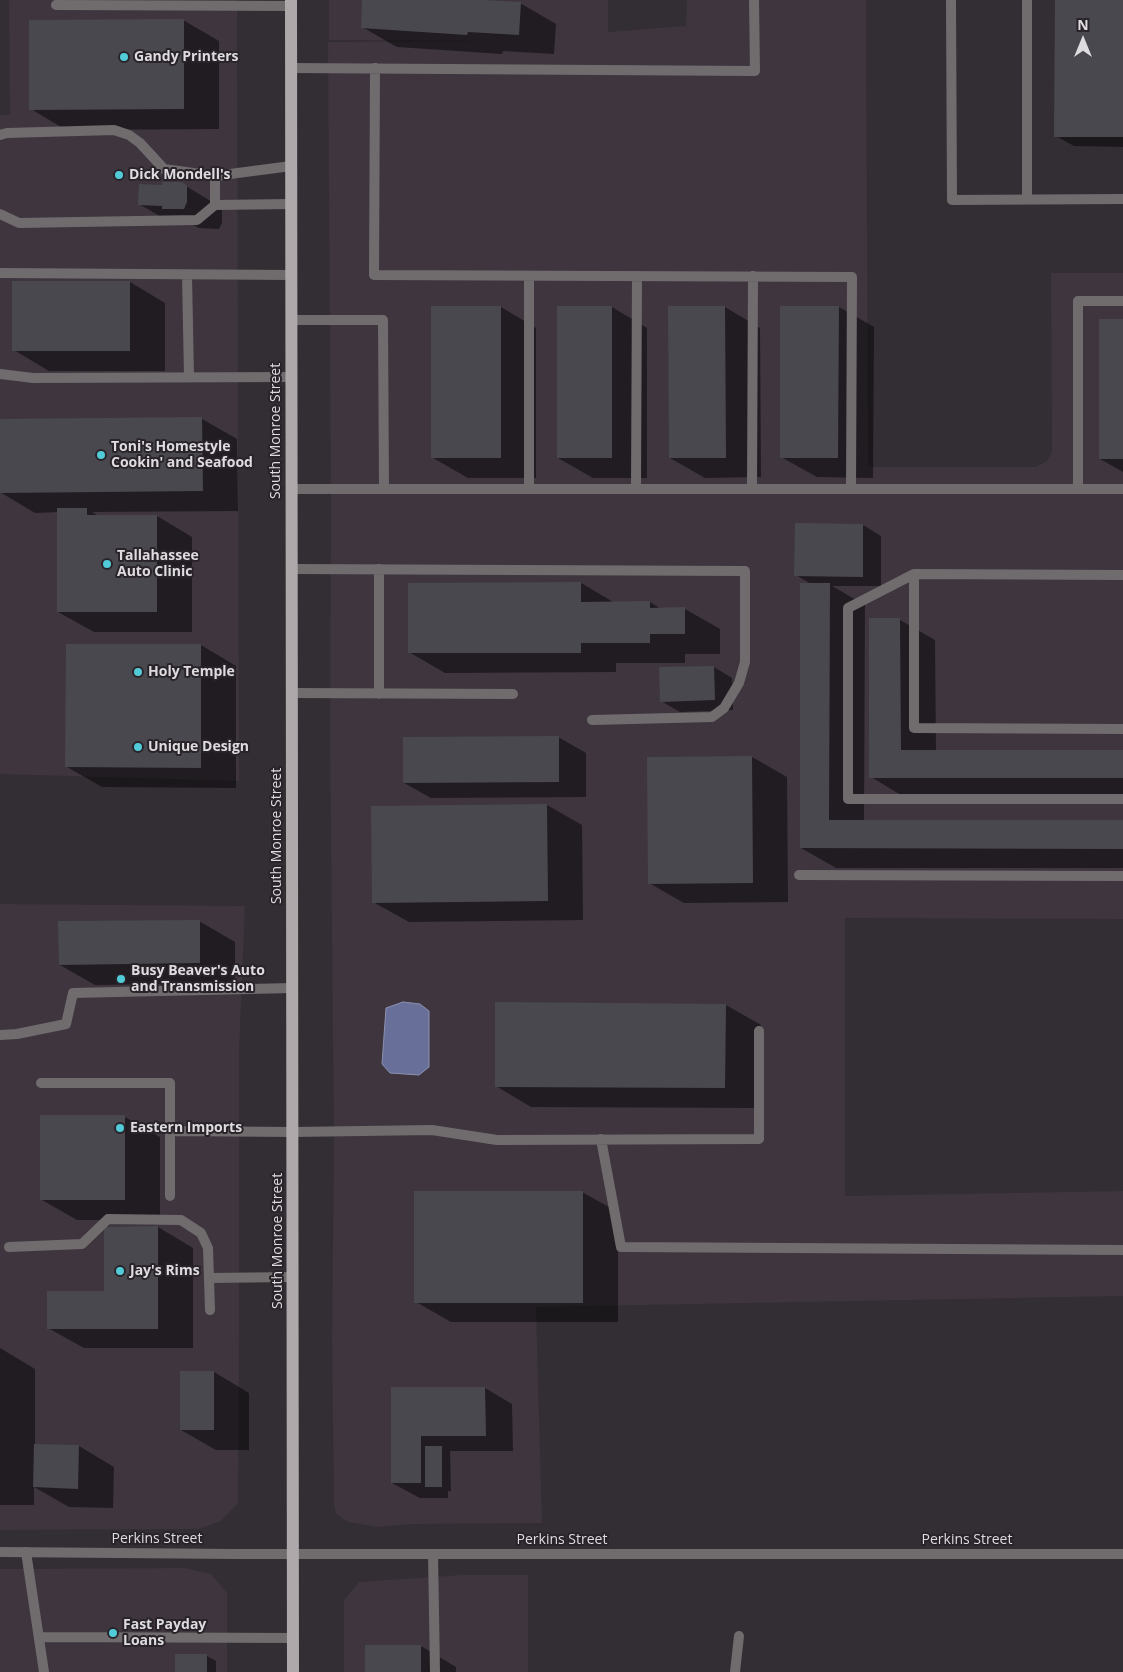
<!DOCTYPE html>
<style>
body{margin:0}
#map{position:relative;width:1123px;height:1672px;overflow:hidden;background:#332e33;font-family:"Open Sans",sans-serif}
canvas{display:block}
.north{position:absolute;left:1058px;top:15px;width:50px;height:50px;-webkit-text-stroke:4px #292429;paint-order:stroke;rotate:0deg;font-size:14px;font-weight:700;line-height:20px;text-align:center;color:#dfdce0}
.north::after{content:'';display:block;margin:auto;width:18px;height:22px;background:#dfdce0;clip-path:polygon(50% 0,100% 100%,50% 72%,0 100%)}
</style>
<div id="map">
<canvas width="1123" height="1672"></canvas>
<div class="north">N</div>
</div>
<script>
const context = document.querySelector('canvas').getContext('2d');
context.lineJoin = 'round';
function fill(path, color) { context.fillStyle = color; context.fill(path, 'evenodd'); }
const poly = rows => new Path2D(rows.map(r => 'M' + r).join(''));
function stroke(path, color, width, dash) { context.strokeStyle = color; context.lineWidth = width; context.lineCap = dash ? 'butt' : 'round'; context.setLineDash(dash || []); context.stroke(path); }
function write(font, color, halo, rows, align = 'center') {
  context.font = font + ' "Open Sans",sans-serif'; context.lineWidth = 4; context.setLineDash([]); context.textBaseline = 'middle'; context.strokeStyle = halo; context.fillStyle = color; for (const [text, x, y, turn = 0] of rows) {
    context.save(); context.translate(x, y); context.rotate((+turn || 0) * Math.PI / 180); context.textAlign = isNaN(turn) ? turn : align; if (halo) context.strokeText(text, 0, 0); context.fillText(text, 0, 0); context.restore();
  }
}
fill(poly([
 [9,0,237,0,239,781,0,774,0,115,10,115],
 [329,0,608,0,608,32,686,26,687,0,866,0,868,467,1036,467,1047,461,1052,452,1051,273,1123,273,1123,919,845,918,845,1196,1123,1191,1123,1296,536,1307,542,1523,411,1524,379,1527,348,1522,336,1514,334,1504,332,1340,334,1142,330,738,331,509,328,42,504,41,329,40],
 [0,904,245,906,239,1051,239,1337,238,1503,221,1521,199,1529,0,1530],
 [185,1568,211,1574,227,1593,227,1672,0,1672,0,1569],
 [462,1575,528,1575,528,1672,344,1672,344,1600,359,1582]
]), '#3e353f');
const water = poly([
 [403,1002,420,1004,429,1011,429,1067,419,1075,390,1073,382,1064,386,1008,403,1002]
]);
fill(water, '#68709a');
stroke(water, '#8c90af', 1);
fill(poly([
 [364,0,489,0,489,2,520,3,556,24,554,54,503,51,502,54,397,47,362,27],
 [1056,0,1123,0,1123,147,1074,146,1056,136],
 [183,20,219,41,219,129,66,130,31,109],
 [181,183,222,208,222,223,219,229,199,228,193,225,175,225,139,204,163,186],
 [130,282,165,303,165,371,49,371,14,350],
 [501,307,536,328,536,478,468,478,433,458],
 [612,307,647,328,647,478,593,478,558,458],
 [725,307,760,328,761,477,705,478,670,458],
 [839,307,874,327,873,478,817,477,781,457],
 [1123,320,1123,472,1100,459],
 [202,419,237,439,238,511,92,512,99,516,157,516,192,537,192,632,94,632,58,612,58,512,35,513,0,492,0,421],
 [863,525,881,536,881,586,832,586,865,605,864,821,1123,821,1123,868,836,868,801,848,811,584,796,575],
 [581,583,615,603,650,602,661,609,685,609,720,629,720,654,685,654,685,663,616,663,616,672,445,673,409,652,409,584],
 [871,620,900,620,935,640,936,752,1123,752,1123,798,906,798,871,777],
 [67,645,201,645,236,666,236,788,102,787,67,767],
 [714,667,732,678,733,710,680,712,661,701],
 [558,737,586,753,586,797,431,798,404,783],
 [752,757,787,777,788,902,684,903,649,883,648,758],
 [547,805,582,825,583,920,409,922,373,902],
 [199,921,235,942,235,983,95,985,60,965],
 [726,1005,761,1025,760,1108,531,1107,496,1086],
 [125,1117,160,1137,160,1220,77,1220,42,1200],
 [582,1192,618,1212,618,1322,451,1322,416,1302],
 [158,1227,193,1248,193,1348,84,1348,48,1328,105,1292],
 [0,1348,35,1369,35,1445,79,1446,114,1467,113,1508,69,1507,34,1487,34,1505,0,1505],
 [181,1372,214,1372,249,1393,249,1450,216,1450,181,1430],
 [392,1388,485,1388,512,1404,513,1451,450,1451,451,1491,448,1491,448,1498,420,1498,392,1483],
 [421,1646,456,1667,456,1672,366,1672],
 [207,1656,216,1661,216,1672,176,1672]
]), '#0007');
fill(poly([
 [362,0,485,0,521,2,519,35,468,32,467,35,361,28],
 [1055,0,1123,0,1123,137,1054,137],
 [184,19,184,109,29,110,29,20],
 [162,182,182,182,187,186,187,202,184,209,162,209,162,206,138,205,139,184,162,185],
 [12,281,130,281,130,351,12,351],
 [431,306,501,306,501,458,431,458],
 [557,306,612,306,612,458,557,458],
 [668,306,725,306,726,458,669,458],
 [780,306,839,306,838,458,780,458],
 [1099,319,1123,319,1123,459,1099,459],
 [202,417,203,491,0,493,0,419],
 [57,508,87,508,87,515,157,515,157,612,57,612],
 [795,523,863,524,863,577,794,576],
 [581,582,581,602,650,601,650,608,685,607,685,634,650,634,650,643,581,643,581,653,408,653,408,583],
 [800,583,830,583,829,820,1123,820,1123,849,800,848],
 [869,618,900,618,901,750,1123,750,1123,778,869,778],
 [66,644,201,644,201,768,65,767],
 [714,666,715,700,660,702,659,667],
 [559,736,559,782,403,783,403,737],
 [752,756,753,883,648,884,647,757],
 [547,804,548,901,372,903,371,806],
 [200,920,200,963,59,965,58,921],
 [495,1002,726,1004,725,1088,495,1087],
 [40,1115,125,1115,125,1200,40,1200],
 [414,1191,583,1191,583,1303,414,1303],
 [158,1226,158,1329,47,1329,47,1291,104,1291,104,1227],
 [180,1371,214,1371,214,1430,180,1430],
 [391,1387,485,1387,486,1436,421,1436,421,1483,391,1483],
 [34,1444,79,1445,78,1489,33,1487],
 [425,1446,442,1446,442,1487,425,1487],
 [365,1645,421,1645,421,1672,365,1672],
 [175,1654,207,1654,207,1672,175,1672]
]), '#4a484f');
stroke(poly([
 [951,0,952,200,1123,199],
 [1027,0,1027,199],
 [56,5,291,6],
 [291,68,755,71,754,0],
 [375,68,374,275,852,277,851,489],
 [0,135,7,133,114,130,129,135,140,143,164,169,215,176,291,166],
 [215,176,215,205],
 [0,214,19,223,197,220,215,205,291,204],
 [0,273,291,275],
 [187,275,189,377],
 [529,276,529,489],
 [291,320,383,320,384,489],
 [0,374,33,378,291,377],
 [292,489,1123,489],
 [636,489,637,276],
 [752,489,753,276],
 [1078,489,1078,301,1123,301],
 [292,569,745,571,745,662,739,683,724,708,712,717,592,720],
 [379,569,379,694],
 [914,574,914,728,1123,729],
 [1123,575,914,574,848,608,848,799,1123,799],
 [292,693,513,694],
 [799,875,1123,876],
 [0,1035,17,1034,66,1024,73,993,293,988],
 [41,1083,170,1083,170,1196],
 [170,1131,293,1132,432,1130,497,1140,759,1139,759,1031],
 [601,1139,621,1247,1123,1250],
 [9,1247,82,1244,108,1219,181,1220,201,1233,208,1248,210,1310],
 [209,1278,293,1277],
 [26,1552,44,1672],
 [433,1554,435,1672],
 [39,1637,293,1638],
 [735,1672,739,1636]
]), '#706c6e', 10);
stroke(poly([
 [0,1552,236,1554,1123,1554]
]), '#706c6e', 10);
stroke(poly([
 [291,0,293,1672]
]), '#afa8ab', 12);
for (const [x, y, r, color] of [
 [124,57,5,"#52cbd9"],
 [119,175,5,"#52cbd9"],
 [101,455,5,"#52cbd9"],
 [107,564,5,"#52cbd9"],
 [138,672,5,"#52cbd9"],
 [138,747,5,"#52cbd9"],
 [121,979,5,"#52cbd9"],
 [120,1128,5,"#52cbd9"],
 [120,1271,5,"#52cbd9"],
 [113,1633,5,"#52cbd9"]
]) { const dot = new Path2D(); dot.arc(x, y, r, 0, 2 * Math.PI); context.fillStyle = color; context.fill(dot); stroke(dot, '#292429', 2); }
write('bold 14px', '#dfdce0', '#292429', [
 ["Gandy Printers",134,57],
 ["Dick Mondell's",129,175],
 ["Toni's Homestyle",111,447],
 ["Cookin' and Seafood",111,463],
 ["Tallahassee",117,556],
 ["Auto Clinic",117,572],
 ["Holy Temple",148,672],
 ["Unique Design",148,747],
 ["Busy Beaver's Auto",131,971],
 ["and Transmission",131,987],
 ["Eastern Imports",130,1128],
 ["Jay's Rims",130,1271],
 ["Fast Payday",123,1625],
 ["Loans",123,1641]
], 'left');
write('14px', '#dfdce0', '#292429', [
 ["South Monroe Street",276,431,-90],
 ["South Monroe Street",277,836,-90],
 ["South Monroe Street",278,1241,-90],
 ["Perkins Street",157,1539],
 ["Perkins Street",562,1540],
 ["Perkins Street",967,1540]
]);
</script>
